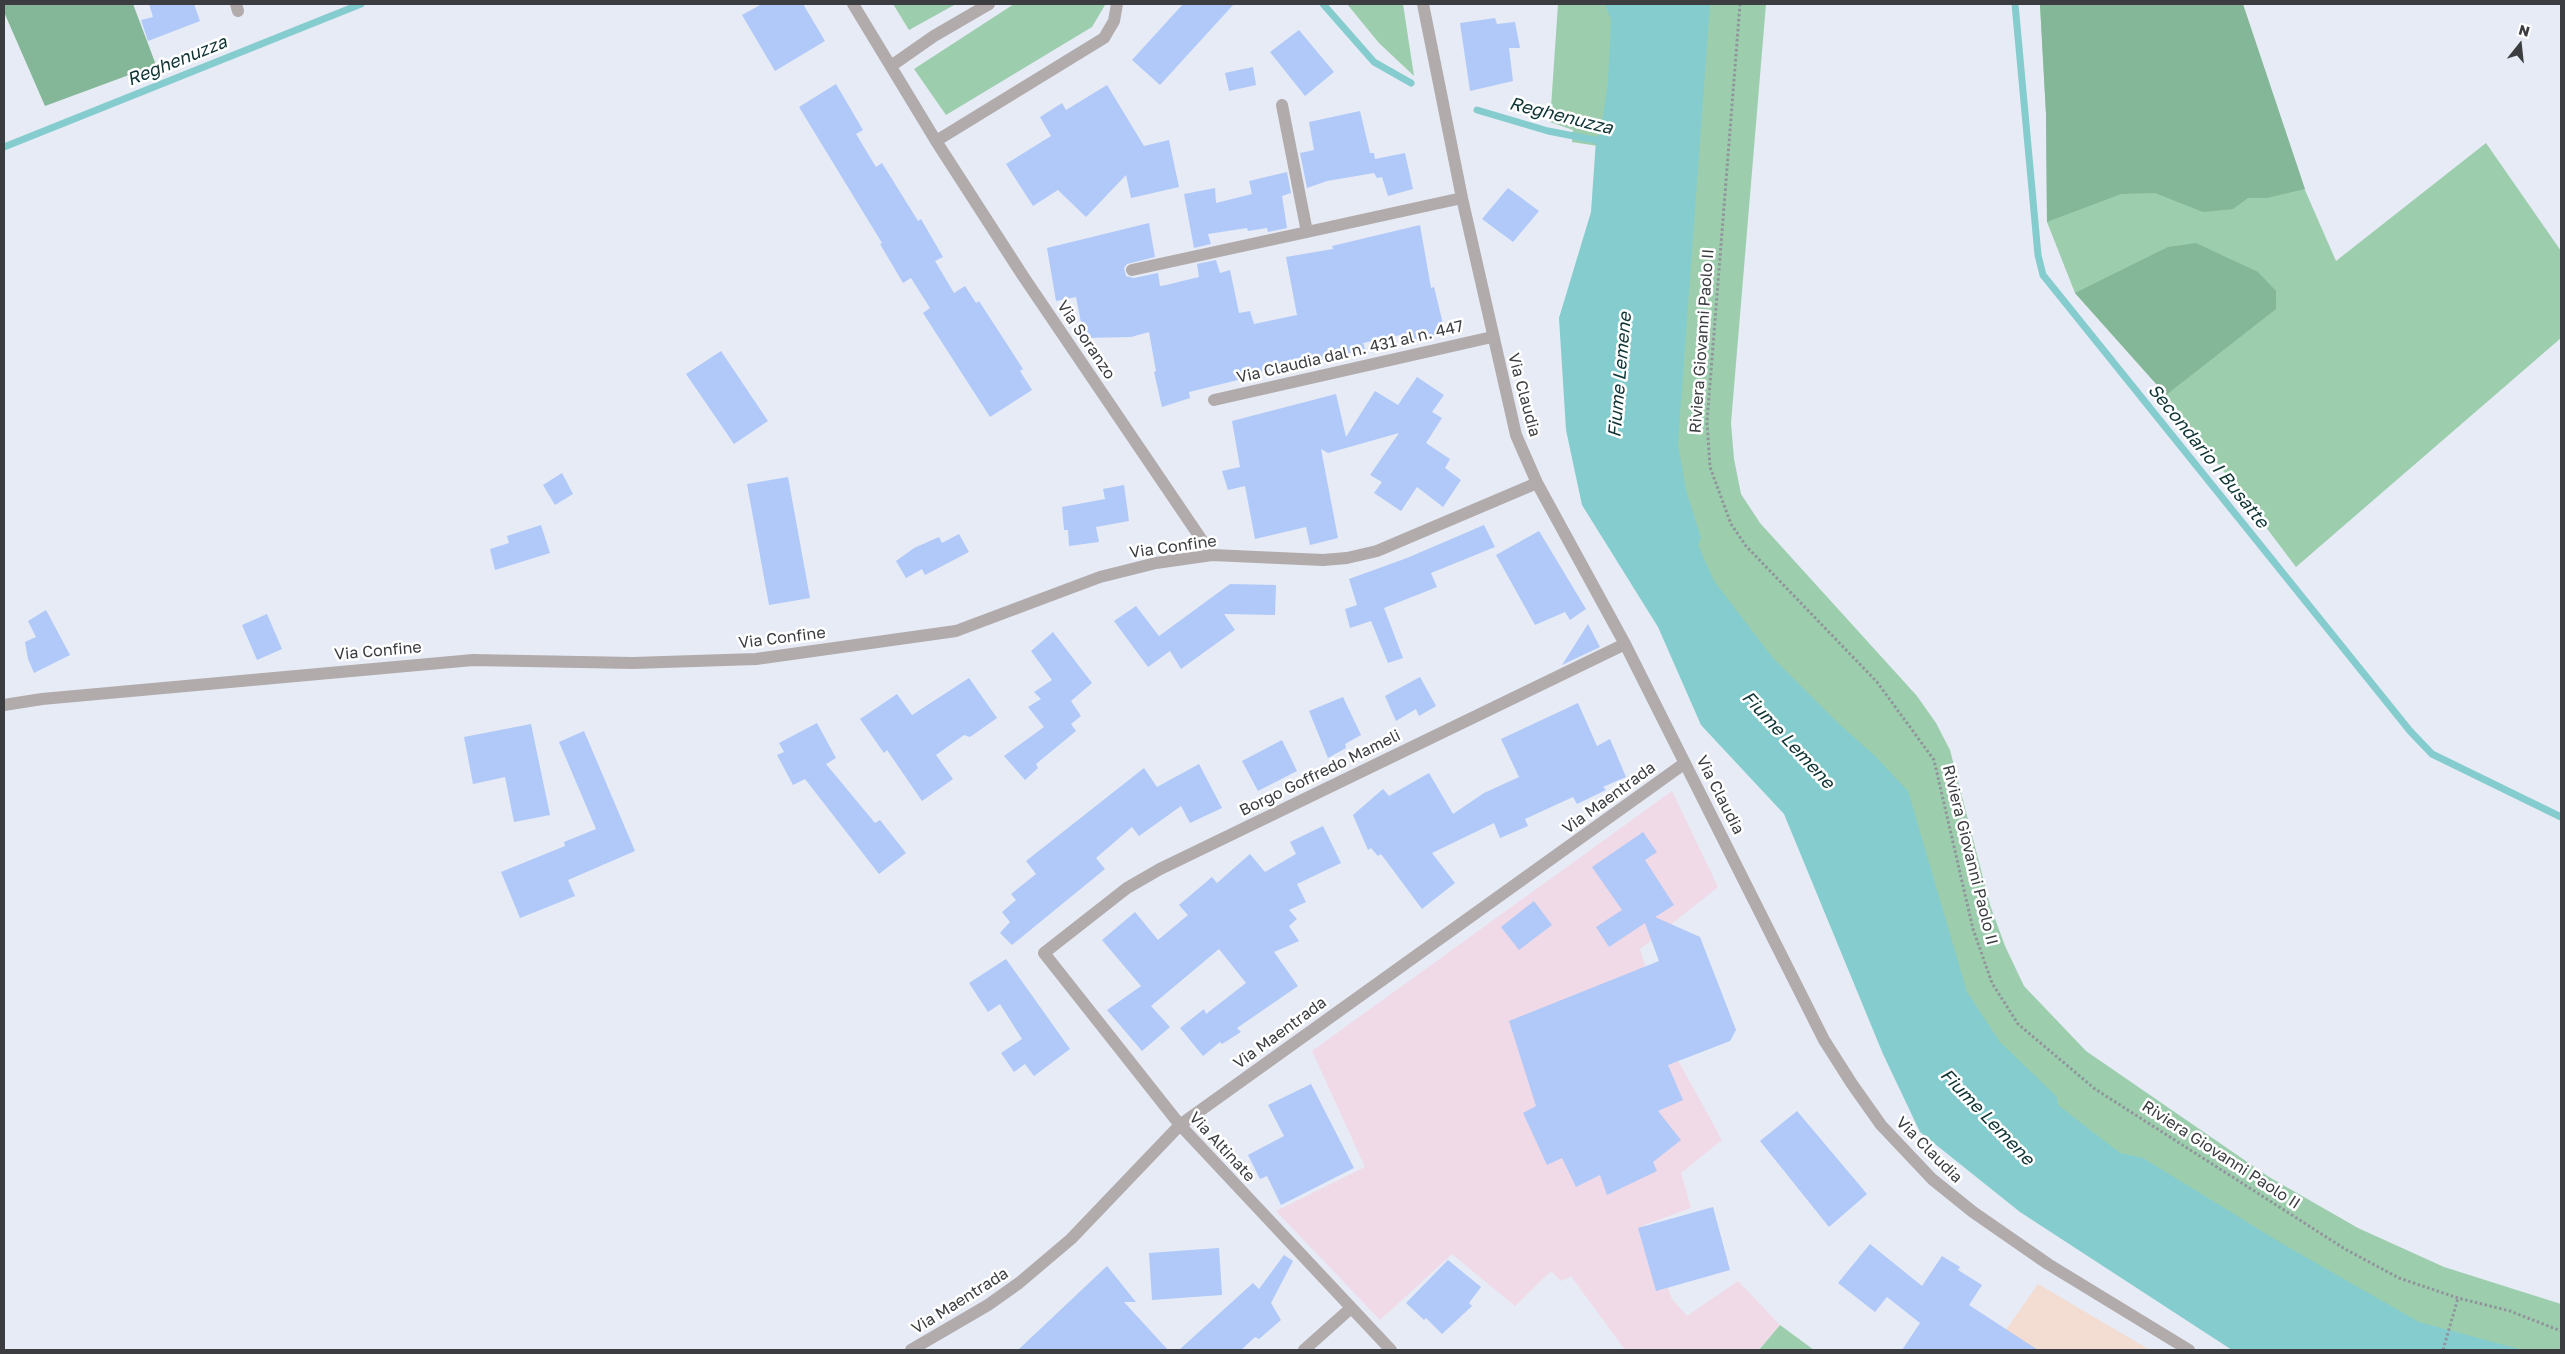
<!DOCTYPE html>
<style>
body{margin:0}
#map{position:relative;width:2565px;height:1354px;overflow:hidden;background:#e6ebf5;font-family:"Golos Text",sans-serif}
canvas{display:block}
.frame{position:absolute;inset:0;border:5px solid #3b3d40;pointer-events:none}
.north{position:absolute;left:2495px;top:20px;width:50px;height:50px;-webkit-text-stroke:4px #fff;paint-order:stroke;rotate:16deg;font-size:14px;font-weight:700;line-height:20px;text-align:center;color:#3b3d40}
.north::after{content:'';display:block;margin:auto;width:18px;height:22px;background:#3b3d40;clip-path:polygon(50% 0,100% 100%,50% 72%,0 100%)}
</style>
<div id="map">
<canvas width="2565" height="1354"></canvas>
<div class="frame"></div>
<div class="north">N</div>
</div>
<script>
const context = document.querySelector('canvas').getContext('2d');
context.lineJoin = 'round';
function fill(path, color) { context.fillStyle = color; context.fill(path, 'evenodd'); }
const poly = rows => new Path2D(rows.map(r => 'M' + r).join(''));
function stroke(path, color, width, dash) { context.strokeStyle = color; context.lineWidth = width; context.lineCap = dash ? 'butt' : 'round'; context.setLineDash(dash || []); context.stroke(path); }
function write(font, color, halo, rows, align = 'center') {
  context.font = font + ' "Golos Text",sans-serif'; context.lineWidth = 5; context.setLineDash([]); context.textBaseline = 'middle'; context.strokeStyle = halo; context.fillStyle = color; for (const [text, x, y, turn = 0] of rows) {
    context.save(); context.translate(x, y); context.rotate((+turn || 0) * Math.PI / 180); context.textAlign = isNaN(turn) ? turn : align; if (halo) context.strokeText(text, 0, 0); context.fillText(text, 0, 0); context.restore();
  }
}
fill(poly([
 [2038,1284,2150,1350,1992,1350]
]), '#f3dcd1');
fill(poly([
 [1672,791,1718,887,1640,949,1670,1046,1722,1140,1681,1173,1691,1208,1644,1225,1672,1299,1687,1316,1738,1281,1780,1325,1759,1350,1625,1350,1571,1276,1561,1281,1551,1271,1515,1306,1452,1254,1380,1320,1276,1211,1365,1167,1312,1051]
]), '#f0dae7');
fill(poly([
 [893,4,956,4,909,30],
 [1014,4,1105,5,1092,27,946,115,914,69],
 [1347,4,1403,4,1414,76,1379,43],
 [1558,4,1766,4,1731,423,1734,459,1741,494,1760,523,1917,696,1936,723,1950,750,1990,905,2005,946,2024,986,2086,1051,2269,1177,2358,1228,2444,1267,2561,1304,2561,1350,2359,1350,2092,1213,1811,782,1687,667,1624,150,1572,142,1573,130,1550,122],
 [2040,4,2301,181,2336,261,2486,143,2561,251,2561,338,2296,567,2166,395,2075,293,2047,222,2046,114],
 [1780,1325,1814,1350,1759,1350]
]), '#9cceae');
fill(poly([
 [4,4,133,4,156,65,45,106,4,12],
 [2040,4,2243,4,2305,189,2267,198,2248,198,2233,209,2203,212,2155,193,2121,194,2047,222,2046,114],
 [2196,243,2258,272,2276,291,2276,309,2166,395,2075,293,2168,247]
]), '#83b797');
fill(poly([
 [1605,4,1710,4,1678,444,1686,490,1701,538,1698,545,1714,581,1773,658,1838,723,1874,755,1908,791,1967,992,2000,1042,2057,1097,2058,1105,2120,1153,2143,1158,2281,1243,2419,1322,2523,1350,2232,1350,2020,1212,1920,1132,1883,1054,1784,814,1701,725,1658,627,1582,505,1566,430,1559,318,1591,212,1596,140,1601,130,1608,82,1611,19]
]), '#84cccd');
stroke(poly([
 [1323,4,1374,62,1411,83],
 [2015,4,2038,255,2043,275,2410,731,2432,754,2561,817],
 [1477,110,1548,131,1605,142],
 [4,147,361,4]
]), '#84cccd', 7);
fill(poly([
 [149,4,194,4,200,21,148,41,141,20,153,17],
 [762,4,803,4,825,41,775,71,742,15],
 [1183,4,1234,4,1160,85,1132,60],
 [1495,18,1497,24,1515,22,1520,48,1509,48,1513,81,1470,91,1460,23],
 [1299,30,1334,72,1305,96,1270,52],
 [1253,67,1256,85,1229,91,1225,73],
 [836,84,863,130,856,134,876,167,882,163,918,221,921,219,943,257,935,261,954,293,965,286,976,303,979,301,1023,369,1020,371,1032,390,990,417,923,313,930,308,911,278,903,283,880,244,882,243,799,107],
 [1107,85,1144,146,1169,140,1179,187,1131,198,1126,175,1086,217,1058,190,1033,206,1006,164,1051,136,1040,117,1062,103,1066,110],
 [1360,111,1370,153,1374,153,1375,159,1405,153,1413,189,1388,196,1382,177,1377,178,1374,173,1327,181,1307,188,1300,153,1314,150,1309,122],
 [1287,172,1291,193,1282,196,1287,228,1268,232,1267,228,1248,231,1247,228,1208,234,1211,244,1194,248,1184,194,1215,188,1216,203,1252,194,1249,181],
 [1508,188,1539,211,1513,242,1482,219],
 [1149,223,1155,257,1127,264,1124,268,1126,276,1134,278,1158,273,1160,286,1166,285,1199,277,1197,264,1216,260,1220,273,1230,270,1239,313,1250,311,1254,324,1297,315,1286,257,1333,249,1332,246,1420,225,1431,288,1434,287,1445,332,1402,343,1400,335,1363,343,1365,349,1287,369,1238,374,1238,380,1189,392,1190,398,1162,407,1154,372,1156,371,1149,332,1131,337,1084,338,1076,297,1056,301,1047,248],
 [721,351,768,421,734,444,686,374],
 [1417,377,1444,395,1432,412,1442,418,1426,443,1450,459,1445,468,1461,480,1443,507,1417,487,1401,511,1374,493,1382,482,1370,475,1399,433,1328,453,1321,449,1338,538,1310,545,1306,527,1255,539,1245,486,1228,490,1222,471,1240,467,1232,421,1336,394,1346,437,1375,391,1398,405],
 [562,473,573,494,555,505,543,485],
 [788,477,810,598,769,605,747,484],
 [1124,485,1129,521,1096,527,1099,542,1069,546,1068,530,1064,530,1062,507,1105,499,1103,489],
 [541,525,550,553,495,570,490,549,509,543,507,536],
 [1484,525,1495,547,1431,573,1437,587,1384,608,1403,658,1388,663,1371,621,1350,628,1345,609,1357,605,1349,579,1407,558],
 [1539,531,1586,609,1570,620,1565,612,1535,625,1496,555],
 [959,534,969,552,925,575,922,569,906,578,896,561,914,548,939,537,942,543],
 [1230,584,1276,585,1275,615,1224,614,1235,630,1181,669,1170,651,1148,667,1114,621,1136,606,1159,636],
 [46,610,70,655,34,673,28,659,25,642,36,637,28,621],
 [267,614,282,649,257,660,242,625],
 [1588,624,1600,647,1562,665],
 [1053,632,1092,683,1071,701,1081,716,1071,724,1076,731,1036,764,1038,768,1025,780,1004,756,1044,727,1028,707,1041,699,1034,692,1052,680,1031,651],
 [1420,677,1436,706,1419,716,1416,709,1396,721,1385,696],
 [969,678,997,718,970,737,964,735,936,755,953,779,922,801,887,750,884,753,860,719,897,694,912,715],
 [1343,697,1361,735,1345,744,1346,748,1328,758,1309,711],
 [1578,703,1597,746,1610,739,1626,777,1603,787,1606,790,1577,804,1573,797,1525,819,1528,826,1500,838,1494,823,1432,853,1455,883,1422,909,1381,854,1378,856,1371,848,1368,850,1353,815,1383,789,1389,796,1429,773,1453,814,1484,793,1519,777,1501,739],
 [817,723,836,758,826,764,875,823,880,820,906,853,879,874,805,779,793,785,777,755,784,752,779,743],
 [531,724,550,815,514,822,505,777,473,784,464,737],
 [584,731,635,851,568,880,575,896,520,918,501,872,565,846,564,842,596,829,559,742],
 [1282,740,1297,771,1258,791,1242,761],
 [1199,764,1222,808,1190,823,1181,806,1139,836,1132,827,1096,858,1105,869,1012,945,1000,933,1010,922,1002,912,1016,900,1011,894,1036,874,1026,861,1144,768,1157,787],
 [1323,826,1341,863,1297,884,1306,902,1289,910,1297,919,1289,926,1299,941,1274,952,1298,986,1237,1028,1241,1032,1222,1044,1220,1042,1203,1056,1180,1028,1204,1009,1206,1014,1246,983,1219,949,1151,1006,1170,1027,1142,1051,1107,1010,1141,986,1102,940,1135,912,1158,940,1188,915,1179,905,1212,877,1217,883,1250,854,1265,872,1296,854,1290,842],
 [1643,832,1657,852,1645,860,1674,905,1655,917,1700,937,1736,1030,1730,1041,1668,1065,1683,1100,1658,1111,1681,1140,1653,1162,1657,1171,1607,1195,1600,1175,1576,1187,1562,1158,1547,1165,1523,1113,1536,1106,1509,1021,1659,961,1645,923,1609,947,1596,927,1622,910,1592,867],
 [1534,901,1552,925,1519,950,1501,927],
 [1006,959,1070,1049,1034,1076,1025,1064,1014,1072,1001,1053,1022,1039,1000,1004,988,1012,969,983],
 [1311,1084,1354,1168,1281,1205,1267,1176,1260,1179,1248,1155,1284,1136,1268,1105],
 [1797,1111,1867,1194,1829,1227,1760,1141],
 [1713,1207,1730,1270,1656,1291,1638,1228],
 [1870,1244,1922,1286,1942,1256,1960,1267,1958,1270,1982,1285,1969,1305,2038,1350,1902,1350,1920,1323,1887,1297,1875,1312,1838,1283],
 [1219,1248,1222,1295,1152,1300,1149,1253],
 [1284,1255,1293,1261,1271,1303,1281,1320,1259,1339,1255,1337,1241,1350,1179,1350,1253,1283,1259,1289],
 [1448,1260,1481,1287,1469,1303,1472,1306,1442,1334,1426,1318,1424,1320,1406,1303],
 [1107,1266,1136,1302,1124,1302,1168,1350,1018,1350]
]), '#b0c9f9');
stroke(poly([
 [1740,4,1707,422,1710,467,1731,524,1746,546,1877,682,1934,760,1973,929,1992,983,2018,1024,2095,1089,2345,1249,2399,1278,2458,1298,2510,1311,2561,1331],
 [2443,1350,2458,1298]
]), '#91949b', 3, [2.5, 2.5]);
stroke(poly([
 [236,4,238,11],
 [853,4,936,141,1023,276,1212,555],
 [1423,4,1462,198,1516,435,1537,483,1625,644,1824,1040,1852,1084,1881,1125,1932,1179,1973,1212,2048,1264,2189,1350],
 [891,66,934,36,989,4],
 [1282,105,1307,232,1462,198],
 [936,141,1104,38,1114,21,1117,4],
 [1132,270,1307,232],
 [1214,400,1492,337],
 [4,705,42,699,473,660,633,663,756,659,956,631,1100,577,1156,563,1212,555,1323,560,1347,558,1377,551,1537,483],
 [911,1350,988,1305,1019,1283,1071,1239,1180,1125,1685,763],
 [1304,1350,1351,1308],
 [1391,1350,1180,1125,1044,953,1127,888,1160,869,1625,644]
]), '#b1abac', 12);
write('16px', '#3b3d40', '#fff', [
 ["Via Soranzo",1086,340,56],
 ["Riviera Giovanni Paolo II",1702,341,-86],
 ["Via Claudia dal n. 431 al n. 447",1350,352,-13],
 ["Via Claudia",1524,395,75],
 ["Via Confine",1173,547,-8],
 ["Via Confine",782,638,-7],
 ["Via Confine",378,651,-5],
 ["Borgo Goffredo Mameli",1320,773,-26],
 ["Via Claudia",1720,795,63],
 ["Via Maentrada",1609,798,-36],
 ["Riviera Giovanni Paolo II",1970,855,76],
 ["Via Maentrada",1280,1033,-36],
 ["Via Altinate",1222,1147,47],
 ["Via Claudia",1929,1150,45],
 ["Riviera Giovanni Paolo II",2221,1155,33],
 ["Via Maentrada",960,1301,-32]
]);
write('italic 18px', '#0f3435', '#fff', [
 ["Reghenuzza",177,61,-22],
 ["Reghenuzza",1561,116,14],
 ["Fiume Lemene",1620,375,-85],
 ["Secondario I Busatte",2208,456,51],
 ["Fiume Lemene",1788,740,47],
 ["Fiume Lemene",1987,1117,46]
]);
</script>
